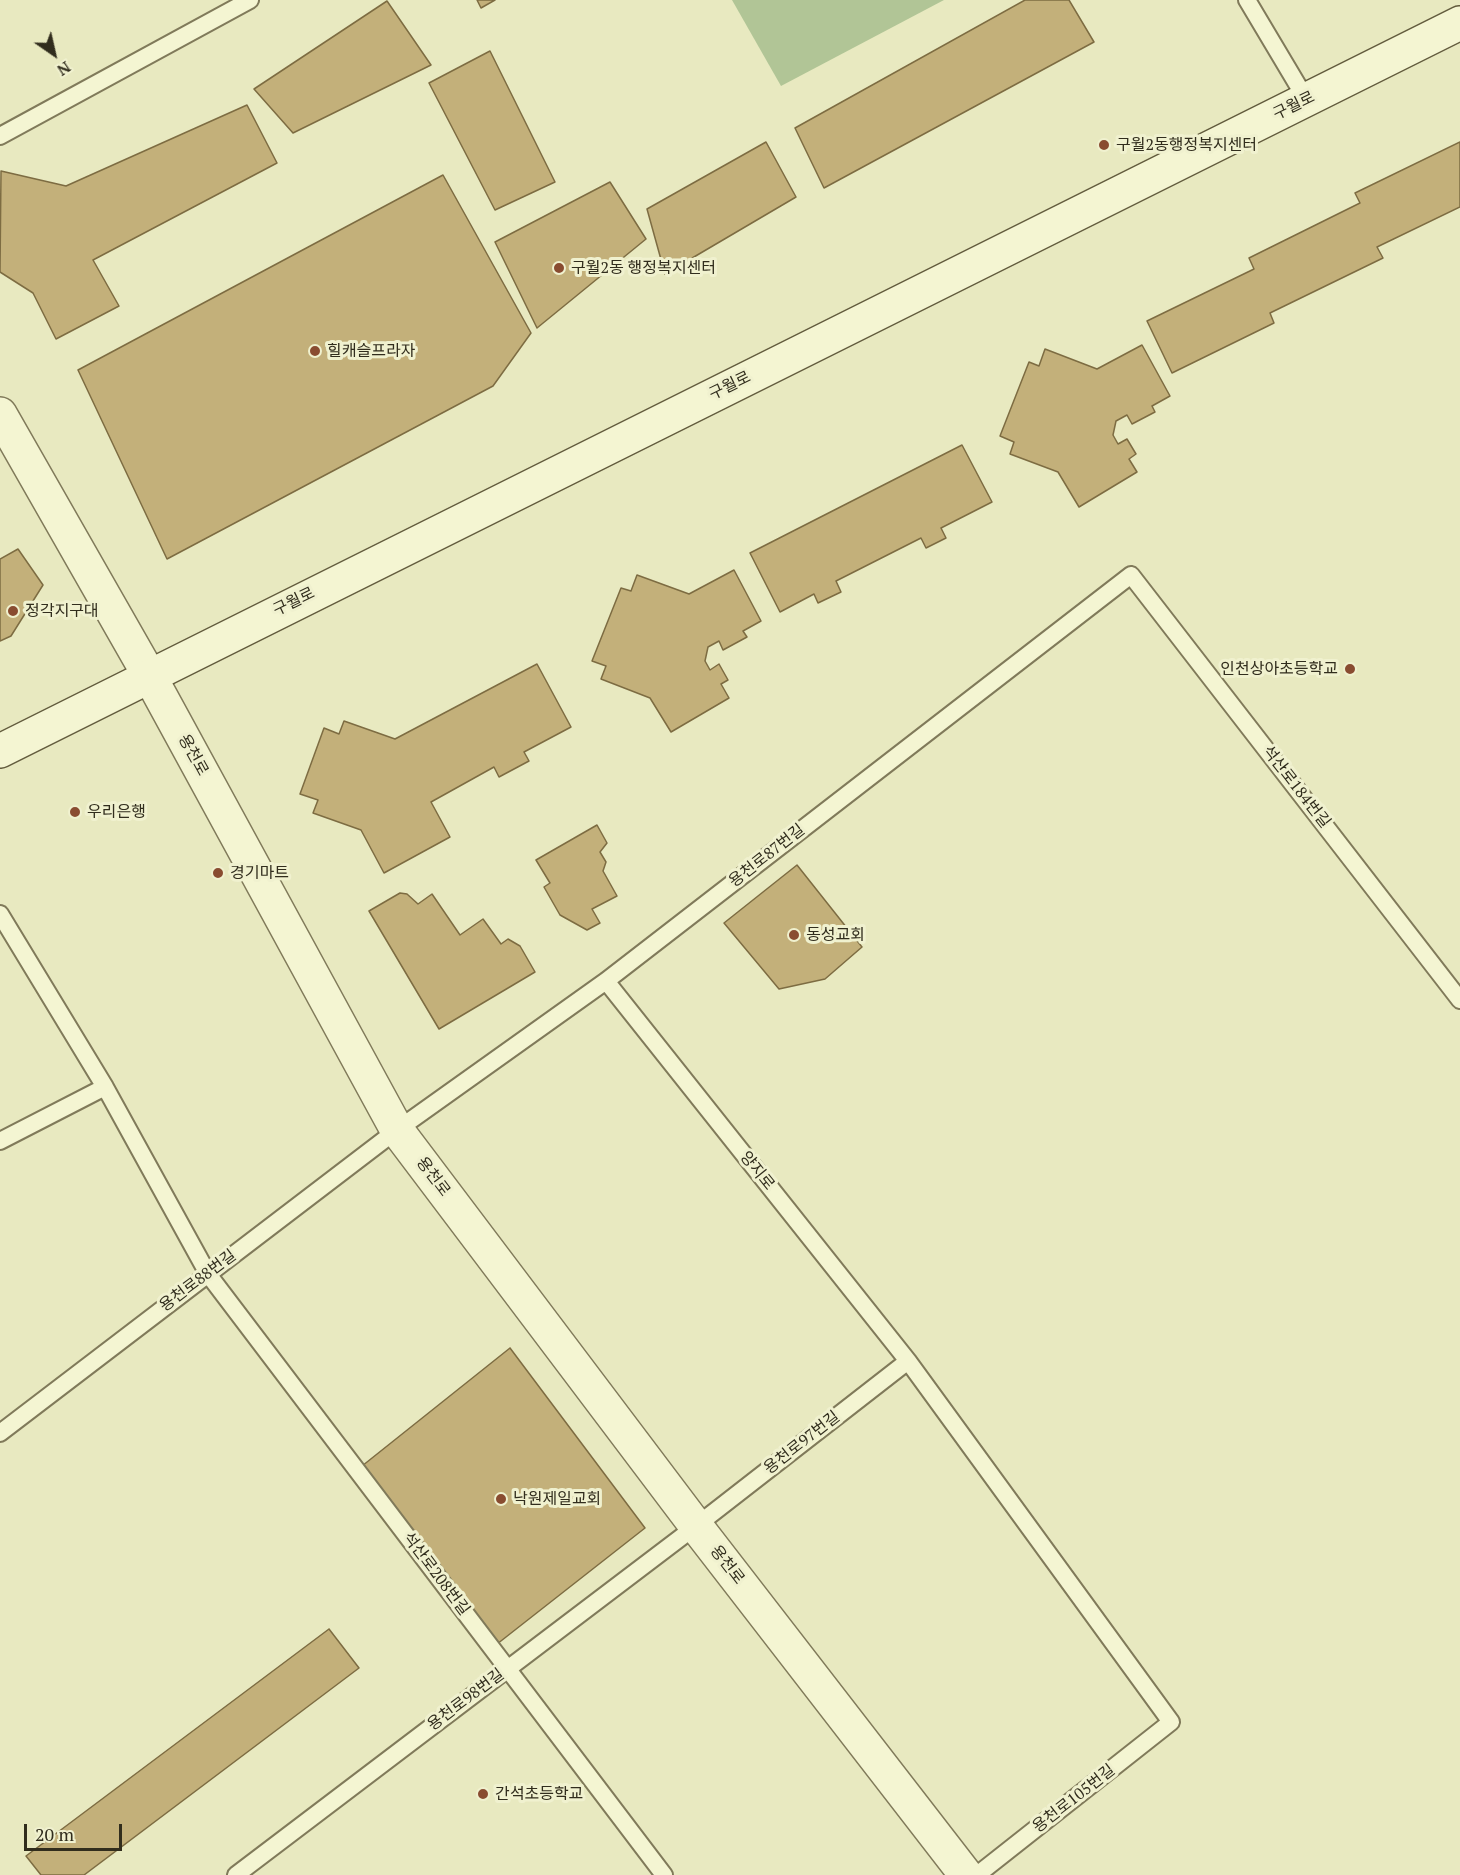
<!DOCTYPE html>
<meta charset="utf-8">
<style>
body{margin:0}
#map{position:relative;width:1460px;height:1875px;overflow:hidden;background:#e8e9c0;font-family:"PT Serif",serif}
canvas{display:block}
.north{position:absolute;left:24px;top:24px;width:60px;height:60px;-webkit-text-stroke:4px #f0f1cf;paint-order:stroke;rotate:146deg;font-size:16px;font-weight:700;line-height:24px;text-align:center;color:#312d1d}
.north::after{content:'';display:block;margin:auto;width:21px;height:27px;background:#312d1d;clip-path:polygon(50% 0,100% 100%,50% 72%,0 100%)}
.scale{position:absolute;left:24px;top:1824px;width:98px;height:27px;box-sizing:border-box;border:3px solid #312d1d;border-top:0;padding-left:8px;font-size:18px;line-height:21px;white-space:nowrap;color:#312d1d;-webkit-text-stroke:4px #f0f1cf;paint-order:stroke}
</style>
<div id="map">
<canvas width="1460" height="1875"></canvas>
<div class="north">N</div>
<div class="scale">20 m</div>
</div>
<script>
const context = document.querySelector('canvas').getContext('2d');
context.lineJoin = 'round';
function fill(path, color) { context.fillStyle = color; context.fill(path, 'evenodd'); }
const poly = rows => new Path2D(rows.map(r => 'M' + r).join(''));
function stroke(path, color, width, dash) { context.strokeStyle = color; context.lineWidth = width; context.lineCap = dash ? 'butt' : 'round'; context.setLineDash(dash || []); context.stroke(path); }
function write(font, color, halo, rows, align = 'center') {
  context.font = font + ' "PT Serif","Noto Sans KR",serif'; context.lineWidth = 6; context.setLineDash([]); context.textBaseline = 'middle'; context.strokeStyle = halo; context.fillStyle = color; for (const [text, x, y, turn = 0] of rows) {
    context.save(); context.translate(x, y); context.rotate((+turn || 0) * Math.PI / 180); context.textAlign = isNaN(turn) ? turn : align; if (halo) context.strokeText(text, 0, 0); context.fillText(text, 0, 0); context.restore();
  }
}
fill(poly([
 [732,0,944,0,781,86]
]), '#b1c596');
const building = poly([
 [477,0,495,0,481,8,477,0],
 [1025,0,1069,0,1094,42,824,188,795,128,1025,0],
 [387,1,431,65,293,133,254,89,387,1],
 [490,51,555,182,495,210,429,83,490,51],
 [247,105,277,163,93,260,119,306,56,339,33,293,0,272,1,171,66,186,247,105],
 [766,142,796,197,665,274,647,209,766,142],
 [1460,142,1460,207,1377,247,1383,258,1270,313,1274,323,1172,373,1147,321,1254,269,1249,258,1360,203,1355,193,1460,142],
 [443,175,531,333,493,386,167,559,78,370,443,175],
 [610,182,646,239,537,328,495,242,610,182],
 [1142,345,1170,396,1152,406,1155,412,1132,424,1127,415,1116,421,1113,435,1118,444,1127,439,1136,454,1129,459,1137,472,1079,507,1058,472,1010,454,1014,442,1000,436,1029,362,1039,366,1045,349,1097,369,1142,345],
 [962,445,992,502,941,528,946,538,926,548,921,538,836,581,841,592,818,603,814,594,780,612,750,553,962,445],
 [18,549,43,585,11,636,0,641,0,559,18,549],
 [734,570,761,621,743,631,747,637,723,650,719,641,708,647,705,661,710,670,719,664,728,680,721,684,729,698,671,732,650,698,601,679,606,666,592,661,621,588,631,591,637,575,689,594,734,570],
 [537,664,571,727,524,752,529,761,499,777,494,767,431,802,450,837,384,873,361,830,313,813,318,800,300,794,324,728,339,734,344,721,395,739,537,664],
 [597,825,607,843,600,852,606,862,603,871,617,896,592,909,600,923,587,930,560,915,544,887,550,883,536,860,597,825],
 [797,865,862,947,825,979,779,989,724,923,797,865],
 [400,893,407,894,418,904,432,894,460,935,483,919,501,944,508,939,520,946,535,972,439,1029,369,911,400,893],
 [510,1348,645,1528,492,1648,357,1470,510,1348],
 [329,1629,359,1668,84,1875,41,1875,26,1856,329,1629]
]);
fill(building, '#c3b07a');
stroke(building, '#7d6c42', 1.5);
const service = poly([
 [1247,0,1306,99],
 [0,136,250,0],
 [0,914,105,1087,208,1274,664,1875],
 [606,981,908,1361,1171,1722,977,1875],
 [0,1141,105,1087],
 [0,1433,397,1130,606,981,1131,575,1460,1000],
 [236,1875,696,1526,908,1361]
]);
const tertiary = poly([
 [0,414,149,675,397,1130,696,1526,966,1875]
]);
const secondary = poly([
 [0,751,1460,23]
]);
stroke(service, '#807a5a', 20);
stroke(tertiary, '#807a5a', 36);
stroke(secondary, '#625b3d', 36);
stroke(service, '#f4f5d2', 16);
stroke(tertiary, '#f4f5d2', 33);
stroke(secondary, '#f4f5d2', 33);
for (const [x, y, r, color] of [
 [1104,145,6,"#894c30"],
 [559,268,6,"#894c30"],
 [315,351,6,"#894c30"],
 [13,611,6,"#894c30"],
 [1350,669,6,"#894c30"],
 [75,812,6,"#894c30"],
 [218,873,6,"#894c30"],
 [794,935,6,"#894c30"],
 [501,1499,6,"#894c30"],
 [483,1794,6,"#894c30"]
]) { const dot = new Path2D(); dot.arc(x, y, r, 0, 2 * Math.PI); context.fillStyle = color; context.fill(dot); stroke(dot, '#f0f1cf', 2); }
write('16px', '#312d1d', '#f0f1cf', [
 ["구월로",1294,106,-26],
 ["구월로",730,386,-26],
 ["구월로",294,602,-26],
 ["용천로",193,755,61],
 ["석산로184번길",1296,787,52],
 ["용천로87번길",767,856,-38],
 ["양지로",757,1171,51],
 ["용천로",433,1177,53],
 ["용천로88번길",198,1281,-37],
 ["용천로97번길",802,1443,-38],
 ["용천로",727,1565,52],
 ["석산로208번길",436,1574,53],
 ["용천로98번길",466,1700,-37],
 ["용천로105번길",1074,1799,-38]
]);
write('16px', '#312d1d', '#f0f1cf', [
 ["구월2동행정복지센터",1116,145],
 ["구월2동 행정복지센터",571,268],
 ["힐캐슬프라자",327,351],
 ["정각지구대",25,611],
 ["인천상아초등학교",1338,669,"right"],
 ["우리은행",87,812],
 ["경기마트",230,873],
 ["동성교회",806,935],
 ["낙원제일교회",513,1499],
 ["간석초등학교",495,1794]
], 'left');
</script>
